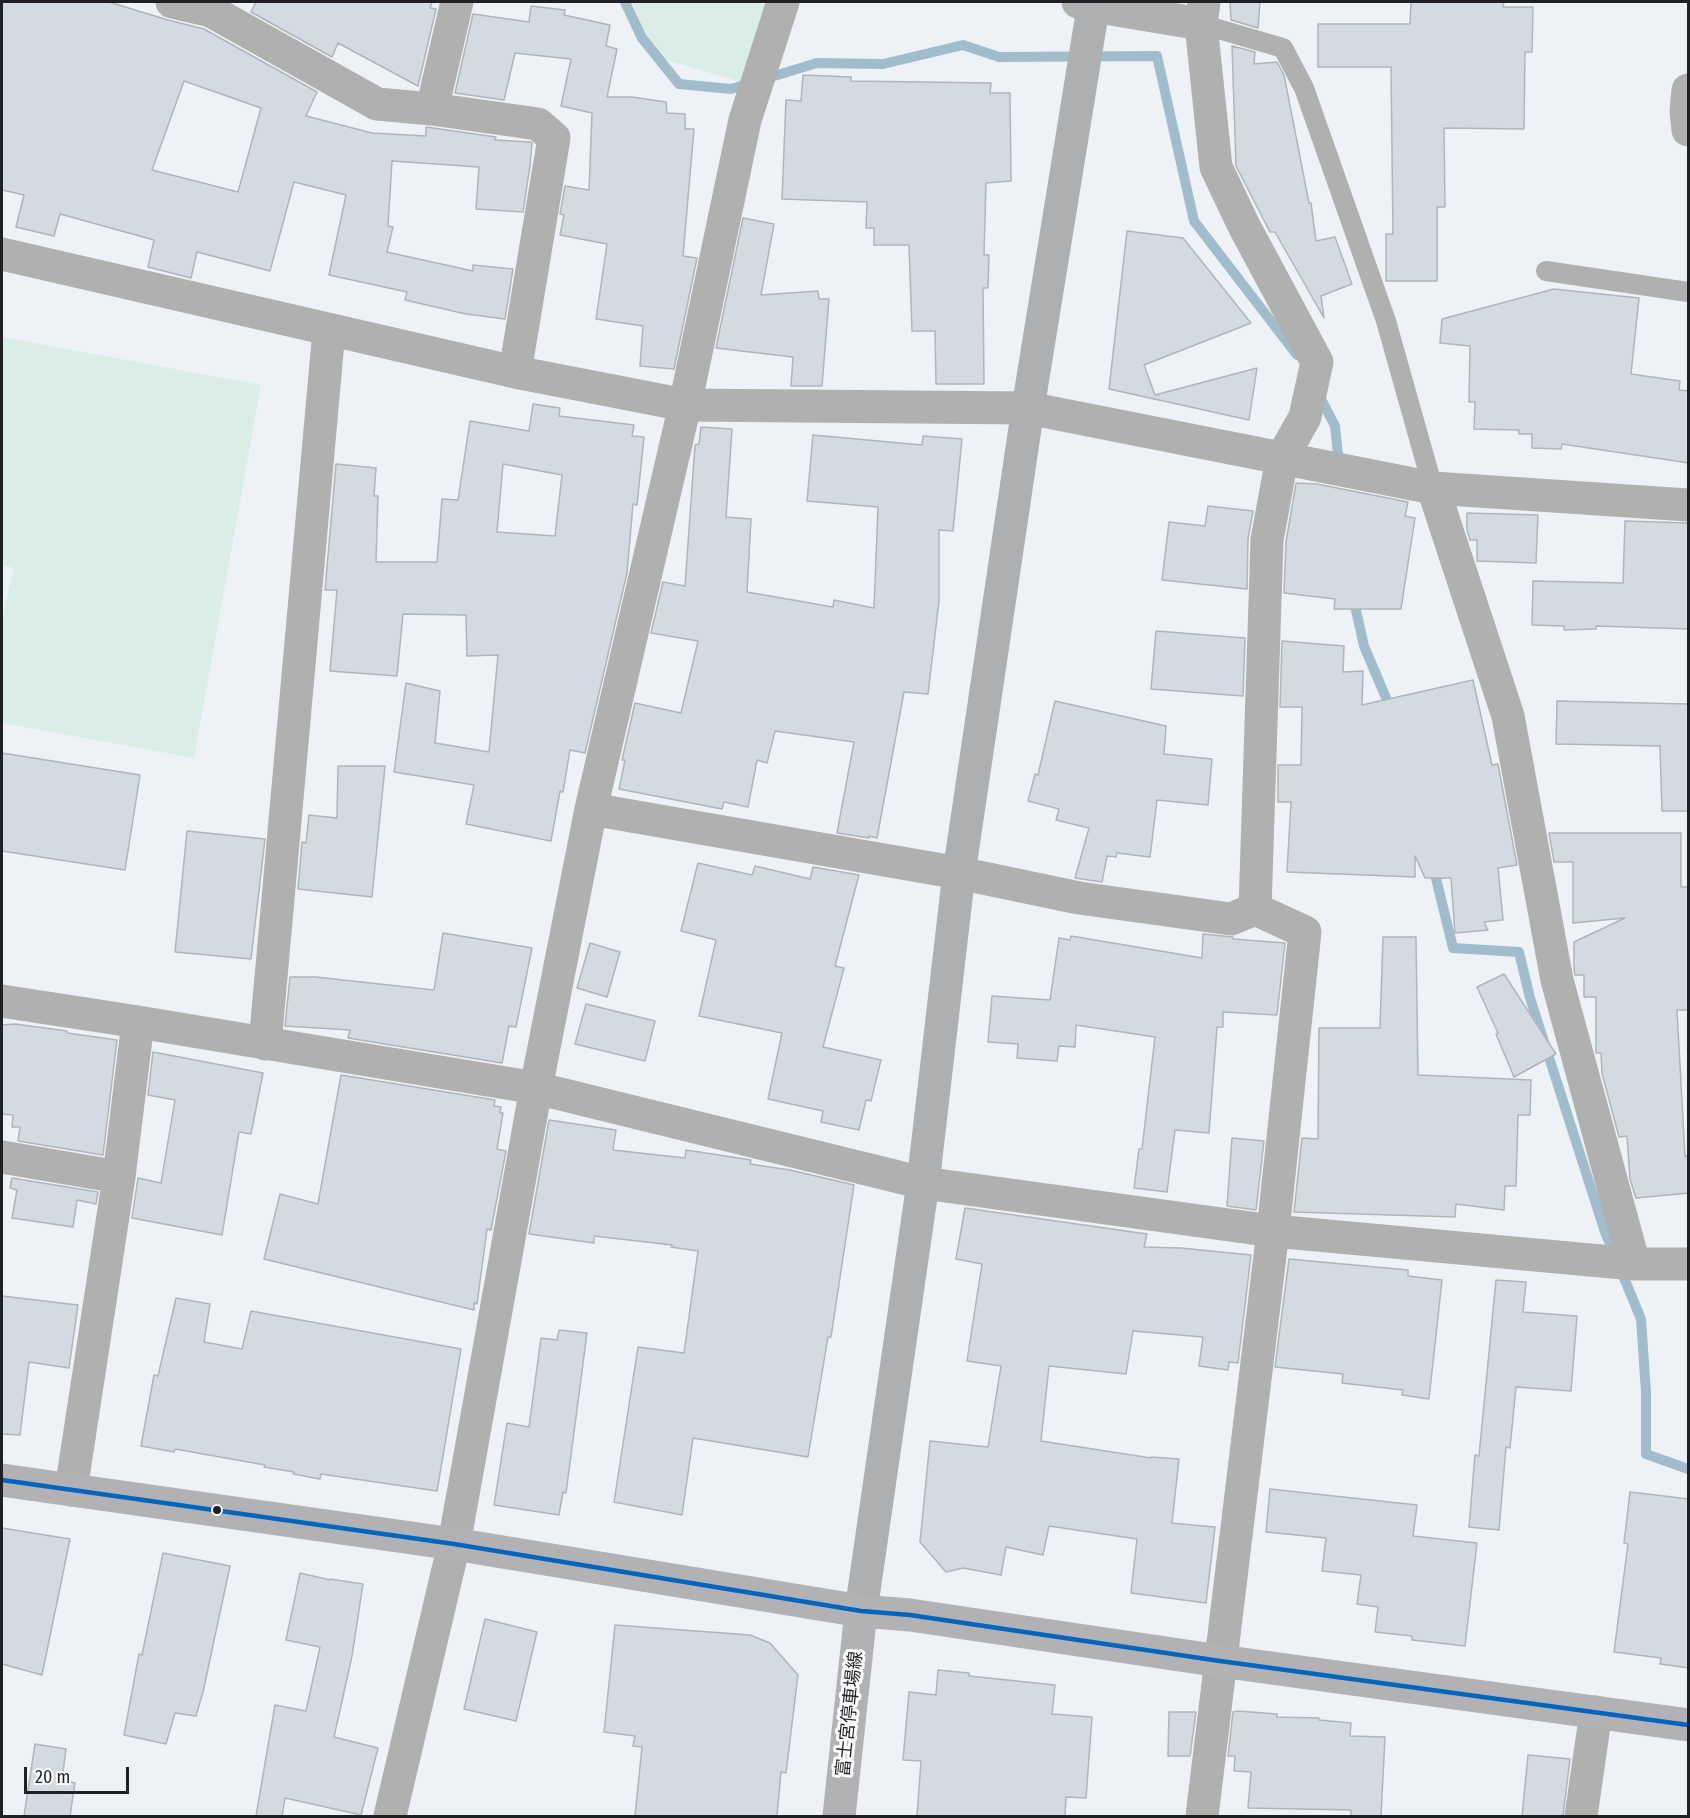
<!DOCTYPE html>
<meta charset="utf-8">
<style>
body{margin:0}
#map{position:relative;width:1690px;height:1818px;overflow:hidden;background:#eef2f7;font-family:"Fira Sans Condensed",sans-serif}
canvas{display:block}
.frame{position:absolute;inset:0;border:3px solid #1e2024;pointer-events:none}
.scale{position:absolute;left:24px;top:1767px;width:105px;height:27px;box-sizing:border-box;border:3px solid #1e2024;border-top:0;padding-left:8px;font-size:18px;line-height:21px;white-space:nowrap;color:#1e2024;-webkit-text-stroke:4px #fdfdfd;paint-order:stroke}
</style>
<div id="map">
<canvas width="1690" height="1818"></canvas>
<div class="frame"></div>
<div class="scale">20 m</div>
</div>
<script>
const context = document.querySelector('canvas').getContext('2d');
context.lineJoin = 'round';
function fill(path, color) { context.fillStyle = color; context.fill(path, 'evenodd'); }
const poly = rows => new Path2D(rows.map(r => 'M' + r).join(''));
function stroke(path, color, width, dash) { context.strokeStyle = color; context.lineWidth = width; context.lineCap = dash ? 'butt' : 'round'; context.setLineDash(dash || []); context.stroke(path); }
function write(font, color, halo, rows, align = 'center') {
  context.font = font + ' "Fira Sans Condensed","Noto Sans JP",sans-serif'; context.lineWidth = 6; context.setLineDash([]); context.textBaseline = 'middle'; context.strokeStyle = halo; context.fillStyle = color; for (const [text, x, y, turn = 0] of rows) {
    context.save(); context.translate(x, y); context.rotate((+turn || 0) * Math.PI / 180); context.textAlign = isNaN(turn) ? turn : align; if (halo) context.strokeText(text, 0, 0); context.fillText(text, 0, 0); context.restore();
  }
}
fill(poly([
 [631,2,774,2,747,84,657,57],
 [2,337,261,385,194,758,2,723,2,618,14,568,2,565]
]), '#dbede7');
stroke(poly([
 [625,2,642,38,679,84,731,89,817,63,883,64,963,45,999,57,1157,56,1194,221,1297,355],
 [1319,395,1335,426,1339,465],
 [1353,597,1364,646,1392,712],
 [1433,866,1453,948,1519,952,1530,998,1605,1232,1641,1319,1646,1392,1646,1454,1688,1469]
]), '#a1bdcc', 10);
const building = poly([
 [2,2,109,2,168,20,204,29,317,92,306,116,372,133,426,136,426,127,496,137,495,140,530,142,532,143,530,166,523,212,476,209,479,167,392,161,388,226,393,227,387,252,473,271,473,265,513,269,505,319,466,314,405,300,407,292,329,275,346,195,294,182,270,271,197,252,191,278,148,267,154,240,60,214,54,236,16,227,24,195,2,190,2,2],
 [184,81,261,108,238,192,152,170,184,81],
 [256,2,432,2,430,8,436,9,418,86,338,43,332,57,251,12,256,2],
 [1230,2,1260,2,1258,28,1231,20,1230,2],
 [1411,2,1504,2,1503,7,1533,7,1532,52,1525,52,1524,129,1444,128,1445,207,1437,207,1437,281,1386,281,1386,234,1393,234,1391,67,1318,67,1318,24,1410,24,1411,2],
 [531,6,565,10,564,15,610,25,606,46,617,49,607,97,632,97,666,102,667,113,685,114,685,129,694,129,683,256,697,258,674,369,640,366,643,326,596,319,607,244,560,235,564,215,560,214,565,186,589,190,592,113,561,106,571,59,515,53,504,100,455,93,473,14,529,22,531,6],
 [1232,46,1255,52,1254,64,1277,62,1284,75,1309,203,1311,203,1316,241,1335,237,1352,284,1321,296,1324,318,1275,232,1270,232,1236,166,1232,46],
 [803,75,851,77,851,81,991,83,990,93,1010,93,1011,181,986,183,984,255,989,255,988,288,983,288,984,384,936,384,935,331,912,331,909,245,874,245,874,228,866,228,867,202,782,199,786,100,801,101,803,75],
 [743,218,774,224,761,295,818,291,819,299,829,299,822,386,791,386,793,357,716,348,743,218],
 [1127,231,1183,238,1251,323,1144,365,1155,395,1257,368,1249,420,1109,389,1127,231],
 [1554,289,1639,298,1631,374,1680,381,1679,390,1689,391,1689,463,1562,444,1561,449,1532,448,1532,434,1519,434,1519,430,1474,429,1475,402,1469,402,1470,346,1440,343,1442,319,1554,289],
 [533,404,560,408,559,416,634,425,632,436,644,437,637,505,633,504,627,573,585,753,570,750,563,792,560,791,551,841,466,824,474,785,394,772,406,683,440,691,435,743,489,752,498,655,467,656,466,615,403,614,397,676,330,671,337,590,325,590,336,464,376,468,374,496,378,496,376,562,437,562,442,499,458,500,470,421,529,431,533,404],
 [503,464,562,475,555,536,497,532,503,464],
 [701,427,732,429,726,517,751,519,747,592,833,607,834,600,874,608,878,507,807,501,813,435,922,445,923,436,962,439,953,531,939,530,939,601,928,694,904,692,877,838,869,836,869,838,837,833,854,742,775,731,767,763,757,760,748,807,724,802,722,809,619,789,625,760,622,760,635,703,681,713,698,641,651,633,663,582,685,586,695,445,699,444,701,427],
 [1296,483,1317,484,1408,502,1405,516,1415,518,1401,609,1334,609,1335,599,1284,593,1286,542,1296,483],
 [1208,506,1253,511,1248,539,1247,589,1162,580,1169,522,1205,526,1208,506],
 [1467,513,1538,515,1536,563,1477,561,1477,540,1470,540,1467,530,1467,513],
 [1625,521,1689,523,1689,629,1596,626,1596,629,1564,630,1564,626,1532,625,1533,581,1623,583,1625,521],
 [1156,631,1245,638,1243,696,1151,689,1156,631],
 [1282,641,1344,646,1343,672,1363,671,1362,705,1473,680,1492,765,1498,764,1517,865,1498,868,1503,920,1484,922,1488,930,1455,933,1451,878,1425,878,1415,856,1415,877,1287,872,1291,802,1278,802,1278,765,1301,765,1302,707,1280,707,1282,641],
 [1055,701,1166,726,1164,754,1212,759,1208,805,1157,800,1150,857,1117,853,1116,857,1107,856,1102,882,1075,878,1089,828,1056,820,1059,809,1028,801,1035,774,1038,775,1055,701],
 [1557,701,1689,704,1689,811,1662,811,1660,746,1556,744,1557,701],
 [2,753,140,775,125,870,2,851,2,753],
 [338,766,385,766,372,897,298,889,302,842,306,843,309,815,337,818,338,766],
 [187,831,265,839,251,959,175,952,187,831],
 [1549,833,1681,833,1681,887,1689,887,1689,1010,1677,1010,1685,1157,1689,1154,1689,1193,1636,1198,1630,1179,1627,1136,1619,1137,1602,1073,1601,1053,1596,1053,1596,997,1584,997,1584,975,1575,975,1574,968,1574,942,1625,918,1573,923,1573,862,1554,862,1549,833],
 [698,863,752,875,755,866,810,879,813,867,859,875,835,966,844,968,823,1047,881,1060,871,1101,866,1100,859,1130,821,1122,823,1111,768,1099,782,1033,699,1016,716,940,681,931,698,863],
 [443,933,532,948,516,1027,509,1026,502,1063,348,1038,350,1030,285,1026,290,977,316,977,434,990,443,933],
 [1203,934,1233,937,1233,939,1285,943,1277,1015,1223,1012,1223,1027,1217,1027,1209,1133,1175,1130,1167,1192,1134,1188,1139,1149,1142,1149,1155,1037,1076,1025,1075,1047,1059,1046,1057,1061,1017,1058,1018,1044,988,1042,992,996,1050,1000,1059,938,1070,940,1071,936,1202,958,1203,934],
 [1383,937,1416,937,1418,1075,1531,1080,1530,1115,1518,1115,1516,1186,1505,1186,1504,1210,1456,1204,1455,1217,1294,1212,1302,1138,1318,1139,1319,1028,1380,1028,1383,937],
 [590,943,620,952,607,997,577,988,590,943],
 [1504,974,1556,1054,1514,1077,1496,1034,1498,1033,1477,987,1504,974],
 [586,1004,655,1021,645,1061,575,1044,586,1004],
 [15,1024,67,1031,67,1033,117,1040,103,1155,18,1141,20,1127,12,1127,13,1115,2,1114,2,1025,15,1024],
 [153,1052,263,1073,251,1134,239,1132,222,1235,132,1218,138,1178,161,1183,175,1100,148,1095,153,1052],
 [341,1075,495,1100,494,1106,501,1107,500,1113,503,1113,497,1149,506,1151,491,1230,487,1229,477,1304,474,1303,474,1310,264,1259,280,1194,318,1204,341,1075],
 [549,1120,616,1130,613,1150,685,1158,686,1150,745,1159,751,1160,750,1164,790,1170,854,1185,831,1337,828,1337,808,1457,693,1438,682,1515,614,1502,638,1347,684,1353,698,1251,671,1247,672,1245,594,1236,594,1243,529,1234,549,1120],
 [1232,1138,1264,1141,1256,1210,1227,1206,1232,1138],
 [12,1178,98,1192,96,1204,77,1200,73,1227,12,1218,17,1190,10,1188,12,1178],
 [965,1208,1147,1234,1144,1247,1181,1248,1251,1255,1238,1363,1229,1362,1228,1370,1199,1366,1203,1337,1133,1331,1126,1374,1049,1366,1041,1441,1151,1458,1151,1457,1179,1459,1172,1523,1215,1527,1206,1603,1131,1593,1137,1539,1049,1526,1043,1555,1006,1547,1001,1575,963,1568,946,1572,920,1542,930,1441,988,1447,1001,1366,967,1361,982,1264,956,1259,965,1208],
 [1289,1259,1408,1270,1408,1276,1442,1280,1429,1399,1402,1395,1403,1390,1342,1383,1343,1374,1275,1367,1289,1259],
 [1496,1280,1526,1282,1523,1312,1577,1316,1571,1391,1516,1387,1510,1448,1506,1447,1499,1530,1469,1527,1475,1455,1479,1456,1496,1280],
 [2,1296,78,1305,69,1368,29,1362,20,1435,2,1434,2,1296],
 [176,1298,210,1304,204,1342,242,1349,251,1311,461,1349,437,1491,321,1474,320,1479,293,1474,294,1472,264,1467,265,1465,175,1449,174,1452,141,1446,154,1375,158,1376,176,1298],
 [559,1330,587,1333,566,1493,563,1492,559,1515,494,1505,507,1423,529,1427,541,1338,557,1340,559,1330],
 [1270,1489,1417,1505,1413,1536,1477,1543,1465,1646,1412,1640,1412,1636,1375,1632,1378,1607,1357,1604,1361,1575,1322,1571,1326,1538,1266,1532,1270,1489],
 [1630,1492,1689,1499,1689,1668,1660,1664,1661,1658,1614,1652,1628,1544,1624,1543,1630,1492],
 [2,1528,70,1539,42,1675,2,1664,2,1528],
 [163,1553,230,1566,203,1692,196,1716,175,1713,166,1744,124,1735,139,1654,142,1655,163,1553],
 [300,1573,330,1580,330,1579,363,1584,352,1656,334,1737,378,1748,361,1815,285,1798,282,1816,256,1816,275,1705,306,1711,320,1647,286,1640,300,1573],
 [485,1619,537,1632,516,1721,464,1709,485,1619],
 [615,1625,750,1635,770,1643,798,1675,786,1773,781,1772,777,1816,635,1816,642,1747,633,1746,635,1736,604,1732,615,1625],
 [938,1670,969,1673,969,1676,1055,1685,1052,1714,1092,1717,1086,1798,1066,1797,1065,1816,917,1816,921,1761,903,1760,909,1692,936,1695,938,1670],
 [1238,1711,1277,1714,1277,1717,1319,1718,1319,1720,1351,1723,1350,1736,1385,1737,1381,1816,1351,1816,1351,1810,1248,1808,1251,1772,1234,1771,1235,1756,1228,1756,1233,1712,1238,1711],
 [1169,1712,1196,1712,1190,1756,1168,1756,1169,1712],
 [35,1744,66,1749,62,1780,75,1783,70,1816,24,1816,35,1744],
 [1528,1755,1570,1759,1563,1816,1522,1816,1528,1755]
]);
fill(building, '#d4dae2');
stroke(building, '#b1b4b8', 1.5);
stroke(poly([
 [1201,24,1283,48,1304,88,1386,321,1433,488],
 [1546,271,1688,292]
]), '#b0b0b0', 20);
stroke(poly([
 [172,2,211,11,377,104,432,109,538,124,554,138,515,372],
 [1078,2,1093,6,1201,24],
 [1688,90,1686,111,1688,130],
 [432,109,457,2],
 [2,254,515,372,685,405,1028,408,1433,488,1688,505],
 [1433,488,1508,716,1557,980,1634,1264],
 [591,809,959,873,1079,898,1231,919,1255,909],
 [2,1001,138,1022,536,1088,923,1183,1273,1231,1634,1264,1688,1264],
 [265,1044,329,330],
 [2,1157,119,1177],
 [71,1490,119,1177,138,1022],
 [390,1816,454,1544,536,1088,591,809,685,405,745,120,783,2],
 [1202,1816,1273,1231,1305,932,1255,909,1267,540,1282,458,1305,417,1317,362,1244,226,1216,167,1201,24,1204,2],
 [1581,1816,1596,1712]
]), '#b0b0b0', 33);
stroke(poly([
 [861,1611,923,1183,959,873,1028,408,1094,2]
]), '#aeafb0', 33);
stroke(poly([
 [2,1480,454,1544,861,1611,910,1615,1220,1661,1688,1725],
 [839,1816,861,1611]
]), '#b2b2b5', 33);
stroke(poly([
 [2,1480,454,1544,861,1611,910,1615,1220,1661,1688,1725]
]), '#0065bd', 4.5);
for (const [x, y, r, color] of [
 [217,1510,5,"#1e2024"]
]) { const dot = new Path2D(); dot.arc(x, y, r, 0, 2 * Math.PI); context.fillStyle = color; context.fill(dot); stroke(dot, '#fdfdfd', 2); }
write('18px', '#1e2024', '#fdfdfd', [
 ["富士宮停車場線",850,1714,-84]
]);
</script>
